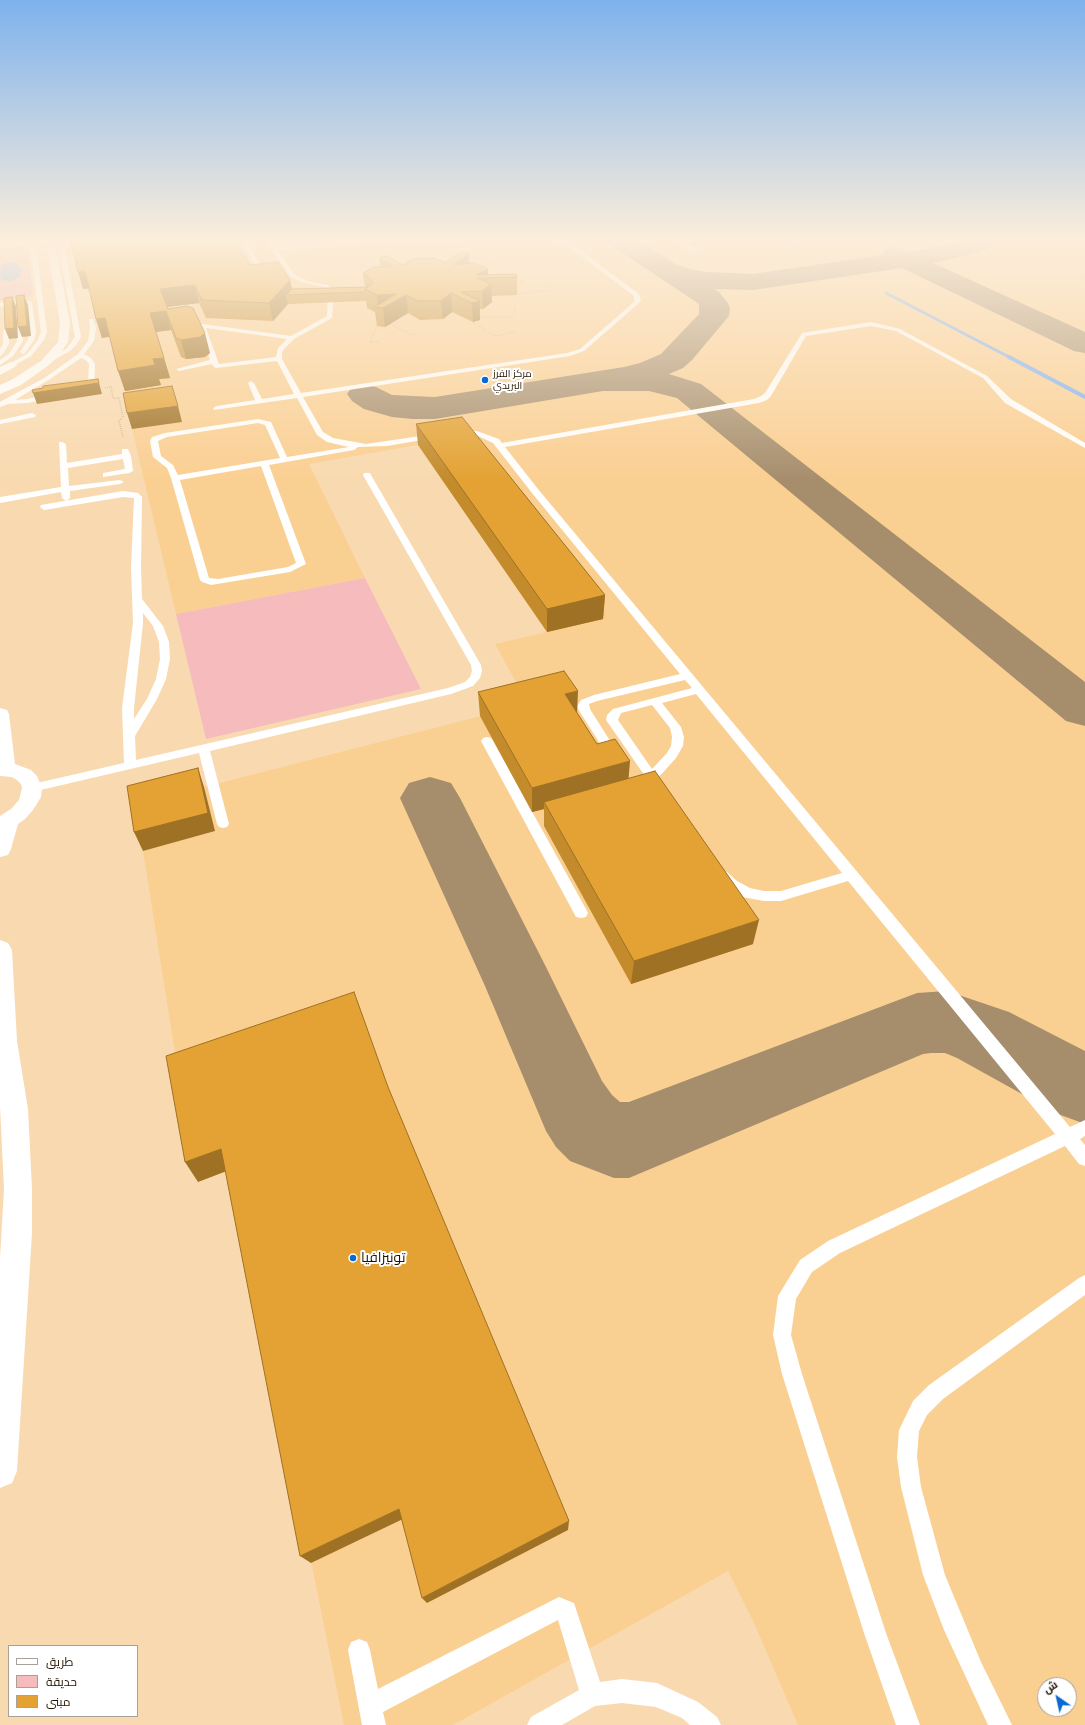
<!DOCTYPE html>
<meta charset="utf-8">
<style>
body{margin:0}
#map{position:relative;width:1085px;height:1725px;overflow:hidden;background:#f9dab0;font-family:"Varela Round",Cairo,sans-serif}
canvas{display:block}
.legend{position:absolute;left:8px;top:1645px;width:130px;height:72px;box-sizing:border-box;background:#fff;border:1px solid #a7a19a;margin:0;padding:5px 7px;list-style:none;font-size:12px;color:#231502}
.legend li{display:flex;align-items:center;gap:8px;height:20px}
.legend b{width:20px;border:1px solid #a7a19a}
.north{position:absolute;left:1037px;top:1677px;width:40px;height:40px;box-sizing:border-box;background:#fff;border:1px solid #a7a19a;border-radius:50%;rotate:326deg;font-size:11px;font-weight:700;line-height:16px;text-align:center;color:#231502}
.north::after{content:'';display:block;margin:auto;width:14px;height:18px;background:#086ad3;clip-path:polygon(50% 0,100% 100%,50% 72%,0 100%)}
</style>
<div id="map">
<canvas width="1085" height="1725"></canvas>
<ul class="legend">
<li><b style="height:5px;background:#fff"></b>طريق</li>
<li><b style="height:11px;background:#f6bbbd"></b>حديقة</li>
<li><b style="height:11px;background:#e3a233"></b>مبنى</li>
</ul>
<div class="north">ش</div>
</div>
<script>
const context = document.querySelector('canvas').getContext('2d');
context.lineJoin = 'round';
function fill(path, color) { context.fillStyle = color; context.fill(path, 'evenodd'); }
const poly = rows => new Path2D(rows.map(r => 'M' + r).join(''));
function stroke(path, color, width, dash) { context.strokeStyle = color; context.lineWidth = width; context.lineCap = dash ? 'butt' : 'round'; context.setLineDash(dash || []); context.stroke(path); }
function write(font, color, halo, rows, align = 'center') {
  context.font = font + ' "Varela Round",Cairo,sans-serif'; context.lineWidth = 4; context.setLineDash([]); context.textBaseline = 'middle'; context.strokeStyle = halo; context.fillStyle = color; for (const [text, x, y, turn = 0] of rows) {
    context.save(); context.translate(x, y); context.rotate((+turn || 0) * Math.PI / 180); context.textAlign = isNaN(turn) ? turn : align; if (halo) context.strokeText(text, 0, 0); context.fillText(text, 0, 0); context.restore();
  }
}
fill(poly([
 [93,238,1085,238,1085,1725,798,1725,754,1623,728,1571,453,1725,344,1725,232,1169,198,1182,179,1078,143,851,215,831,204,787,528,704,495,644,547,632,418,445,309,464,365,578,176,614,132,429,126,400,130,398,125,391,111,336,102,338,90,289,83,289,73,240],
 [1045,1685,1069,1685,1069,1709,1045,1709]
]), '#facf92');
fill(poly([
 [20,246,28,247,33,295,25,298,0,301,0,248],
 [365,578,421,689,206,739,176,614]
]), '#f6bbbd');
fill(poly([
 [6,263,12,263,19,265,18,268,24,270,19,274,20,277,13,280,7,281,0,279,2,275,0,275,0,271,2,270,0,267]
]), '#7db0f5');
stroke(poly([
 [780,238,795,246],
 [886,293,1011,358]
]), '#7db0f5', 3);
stroke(poly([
 [1009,357,1085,397]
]), '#7db0f5', 4);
fill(poly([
 [605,238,634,238,676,264,689,269,707,272,753,274,882,255,886,249,895,247,909,252,959,242,971,238,1008,238,1005,243,973,254,933,263,1085,332,1085,353,1074,351,902,268,753,290,714,289,719,292,728,303,730,309,729,316,692,360,683,368,669,374,701,384,1085,682,1085,726,1066,721,677,398,649,391,603,391,435,419,413,419,392,417,364,409,352,401,347,394,352,387,364,384,376,387,392,395,435,397,624,367,640,363,661,354,699,314,699,304,608,243,605,238],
 [430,777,451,783,460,798,545,965,602,1081,612,1095,620,1102,629,1102,917,993,947,991,1009,1012,1085,1051,1085,1124,1058,1114,957,1058,945,1053,931,1053,923,1054,629,1178,614,1178,570,1161,556,1147,546,1131,485,986,400,798,409,783,430,777]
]), '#a68e6d');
stroke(poly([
 [477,257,493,262,478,267],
 [440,261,447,261,449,263],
 [0,266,3,263,11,263,19,265,17,268,22,269],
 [343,267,380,265],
 [0,281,12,282,20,277,18,274,22,273],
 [12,285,23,284],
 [514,286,525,282,519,280],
 [0,288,14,286,23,287],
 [517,294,550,290,547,286],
 [477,317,514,317,515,307],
 [473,322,495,336,515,332],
 [390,324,412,335,416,334],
 [377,326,370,342,380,342]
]), '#aa9170', 1, [0.5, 1.5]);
stroke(poly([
 [105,388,111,387,113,398,119,398,123,417,119,421,123,437]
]), '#aa9170', 1.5, [0.5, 1.5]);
fill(poly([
 [27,238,40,238,33,240,37,253,47,332,44,340,31,356,11,367,8,365,9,364,27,354,38,340,41,332,31,253,28,241,0,247,0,243,27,238],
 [57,238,63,238,81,337,77,344,70,351,45,365,43,364,43,362,66,349,75,337,57,238],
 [239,238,245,238,265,272,271,275,271,277,261,274,239,238],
 [263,238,269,238,276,248,369,238,478,238,457,242,375,241,278,251,295,275,308,281,328,285,334,292,332,318,294,339,284,349,282,353,282,359,301,393,567,353,580,349,634,302,634,296,568,246,537,238,554,238,572,244,639,294,641,300,638,304,584,351,570,356,303,397,323,432,333,438,366,444,434,434,438,436,434,438,387,446,358,447,354,450,269,465,306,564,290,572,211,585,202,582,200,580,171,478,167,468,153,457,150,441,152,437,165,433,258,419,271,422,287,457,349,447,327,442,317,435,297,398,214,410,213,408,217,406,255,400,248,383,251,381,254,383,262,399,294,394,277,361,216,368,214,367,212,364,179,371,176,369,210,360,199,327,183,320,183,318,187,318,203,324,291,336,327,316,328,292,324,287,304,283,291,277,263,238],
 [206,328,287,339,278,348,276,357,219,364,206,328],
 [258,423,265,425,280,458,178,475,173,465,161,456,158,441,167,437,258,423],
 [261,466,296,563,288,567,218,579,209,578,180,480,261,466],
 [671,238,678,238,699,251,694,252,671,238],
 [29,301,32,303,36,332,34,340,25,353,23,354,20,352,28,340,30,332,26,305,0,307,0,303,29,301],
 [16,310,21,311,23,341,13,356,0,365,0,360,9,354,17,341,16,310],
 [7,314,10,316,9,344,2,355,0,356,0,349,3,344,4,316,7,314],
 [89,319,93,319,96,328,94,341,84,354,91,358,95,364,94,387,83,392,79,390,88,385,89,364,86,360,81,358,50,379,15,400,28,399,51,393,55,395,54,397,28,403,8,404,0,407,0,402,46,377,78,354,88,341,90,328,89,319],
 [871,322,900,329,987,376,1011,399,1085,443,1085,448,1005,403,983,378,896,331,871,326,806,336,771,396,767,400,759,403,505,447,538,489,1070,1127,1085,1120,1085,1136,1080,1139,1085,1145,1085,1166,1079,1164,1065,1146,840,1253,812,1272,796,1299,791,1335,802,1374,886,1633,920,1725,896,1725,864,1633,782,1374,773,1335,778,1296,800,1260,828,1241,1055,1134,848,881,781,901,764,901,742,897,727,889,717,878,715,875,717,872,722,870,727,872,737,881,750,888,764,891,781,891,842,873,696,694,662,703,681,727,684,737,683,746,676,758,658,778,664,786,662,789,658,790,654,789,606,720,607,715,613,709,692,688,685,680,597,701,589,704,590,709,612,744,622,754,620,757,616,758,612,757,604,750,578,709,577,706,581,700,594,695,680,674,532,493,493,443,476,435,457,435,453,433,457,431,477,431,499,439,502,443,754,399,761,396,765,393,802,333,871,322],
 [652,705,670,728,672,737,671,746,667,753,652,769,618,720,621,713,652,705],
 [32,413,36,415,35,417,0,424,0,420,32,413],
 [59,442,62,442,66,444,67,463,122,454,122,449,128,449,131,456,133,471,129,473,103,477,103,473,125,469,123,459,68,468,69,486,120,480,124,482,120,484,70,491,70,498,66,501,62,498,61,492,0,503,0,497,61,487,59,442],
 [364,473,370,473,371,475,481,665,482,671,480,678,473,686,451,694,210,751,229,824,227,827,223,828,219,827,217,824,199,753,32,792,28,791,26,788,28,785,124,763,122,708,133,623,131,568,134,498,123,497,44,510,40,507,41,505,123,491,138,493,142,497,141,568,142,599,163,626,169,642,170,659,166,679,157,699,135,736,136,760,448,688,465,682,470,677,472,671,471,665,363,475,364,473],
 [143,613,153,626,159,642,160,659,156,679,147,699,134,719,134,708,143,623,143,613],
 [487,737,491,738,493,741,586,909,588,913,586,917,581,918,576,917,481,741,483,738,487,737],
 [1085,1275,1085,1295,943,1399,927,1415,919,1431,917,1457,921,1487,945,1575,981,1662,1012,1725,988,1725,944,1630,923,1575,901,1487,897,1457,899,1430,913,1401,929,1385,1079,1278,1085,1275],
 [559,1597,574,1603,600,1682,622,1679,657,1683,698,1702,717,1717,721,1725,690,1725,682,1718,656,1707,622,1703,595,1706,562,1725,527,1725,531,1717,579,1690,558,1620,383,1712,386,1725,362,1725,348,1650,351,1642,359,1639,367,1642,370,1650,378,1689,559,1597]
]), '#fff');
fill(poly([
 [46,238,54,238,70,323,68,342,60,354,49,365,21,385,0,394,0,385,13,379,41,361,58,342,60,323,46,238],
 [11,362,15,363,17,365,15,367,0,375,0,367,11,362],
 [0,708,7,710,9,714,15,764,31,770,37,776,42,788,41,797,33,810,25,819,18,824,11,849,8,855,0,857,0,816,11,809,19,800,22,788,21,784,17,780,12,777,0,776,0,708],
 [0,940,8,943,12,950,17,1041,28,1109,32,1189,32,1233,17,1471,12,1483,0,1488,0,1258,4,1189,0,1106,0,940]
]), '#fff');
fill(poly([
 [680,238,710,238,709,243,692,245],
 [379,258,403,265,445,263,470,263,488,275,517,277,517,295,491,296,492,302,483,309,480,309,480,320,473,322,452,312,443,319,420,320,408,313,385,327,377,326,375,312,367,308,366,301,288,304,273,321,206,318,199,303,168,307,168,309,210,353,205,357,186,359,181,357,171,330,156,332,170,378,159,379,161,385,125,391,110,337,102,338,96,319,89,289,83,289,250,265,290,280,292,289,365,287,363,273,380,267],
 [416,424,605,595,603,619,547,632,418,445],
 [478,692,577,713,597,744,628,778,753,944,631,984,544,826,544,809,532,812,480,716]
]), '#c38b2c');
fill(poly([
 [693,238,710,238,709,243,692,245],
 [469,253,470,271,454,265],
 [488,269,488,278,476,275],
 [85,271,91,288,83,289,78,272],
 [290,280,293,295,286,295,288,304,273,321,269,303],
 [491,284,492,302,483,309,482,291],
 [195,285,199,303,165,307,160,289],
 [451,293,452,312,443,319,441,301],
 [396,294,406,295,408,313,385,327,383,308,378,308,377,295],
 [24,295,28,305,31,336,22,337,18,327],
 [12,297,16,306,18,338,9,339,5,329],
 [480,301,480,320,473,322,472,303],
 [166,311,171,330,155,332,150,313],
 [105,318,111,336,102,338,96,319],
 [205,333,210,353,205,357,186,359,181,340],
 [164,358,170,378,159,379,161,385,125,391,118,371,153,359],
 [98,379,102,394,37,404,33,393],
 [178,406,182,422,132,429,127,413],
 [605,595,603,619,547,632,547,609],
 [578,691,577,715,565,694],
 [630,761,628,785,544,802,544,809,532,812,532,788],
 [198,768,204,787,215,831,143,851,134,832],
 [759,920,753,944,631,984,634,961],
 [221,1149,232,1169,198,1182,185,1162],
 [399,1509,405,1518,311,1563,300,1556],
 [569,1521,568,1530,427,1603,422,1598]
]), '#9f7124');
const building = poly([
 [70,238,234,238,250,265,278,262,290,280,269,303,202,300,195,285,160,289,168,309,187,306,193,308,205,333,200,337,181,340,176,338,166,311,150,313,164,358,153,359,155,365,118,371,105,318,96,319,85,271,78,272,70,238],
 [460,253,469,253,454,265,473,263,488,269,476,275,516,274,517,277,477,278,491,284,482,291,461,292,480,301,472,303,451,293,441,301,418,301,406,295,383,308,375,307,396,294,377,295,365,289,373,283,370,278,363,273,374,267,393,267,379,258,387,256,403,265,412,259,435,258,445,263,460,253],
 [368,287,365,289,365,292,286,295,292,289,368,287],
 [24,295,27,326,18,327,16,296,24,295],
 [12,297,14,328,5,329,4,298,12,297],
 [98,379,99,383,33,393,32,390,43,388,43,386,98,379],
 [172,386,178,406,127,413,123,393,172,386],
 [462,417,605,595,547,609,416,424,462,417],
 [564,671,578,691,565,694,597,744,615,739,630,761,532,788,478,692,564,671],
 [198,768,208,813,134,832,127,786,198,768],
 [655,771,759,920,634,961,544,802,655,771],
 [354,992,388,1087,569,1521,422,1598,399,1509,300,1556,221,1149,185,1162,166,1056,354,992]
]);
fill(building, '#e3a233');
stroke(building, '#9f7124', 1);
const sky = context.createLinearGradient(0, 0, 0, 480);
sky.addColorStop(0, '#7db2ed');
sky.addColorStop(0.5, '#fceedb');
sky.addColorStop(1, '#fceedb00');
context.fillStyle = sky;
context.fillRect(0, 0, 1085, 480);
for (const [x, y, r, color] of [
 [485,380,4,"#086ad3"],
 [353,1258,4,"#086ad3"]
]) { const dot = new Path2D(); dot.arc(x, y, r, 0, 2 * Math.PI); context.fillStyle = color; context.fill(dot); stroke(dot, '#fff', 1.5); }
write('10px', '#231502', '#fff', [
 ["مركز الفرز",493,374],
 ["البريدي",493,386]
], 'left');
write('14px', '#231502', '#fff', [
 ["تونيزافيا",361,1258]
], 'left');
</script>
